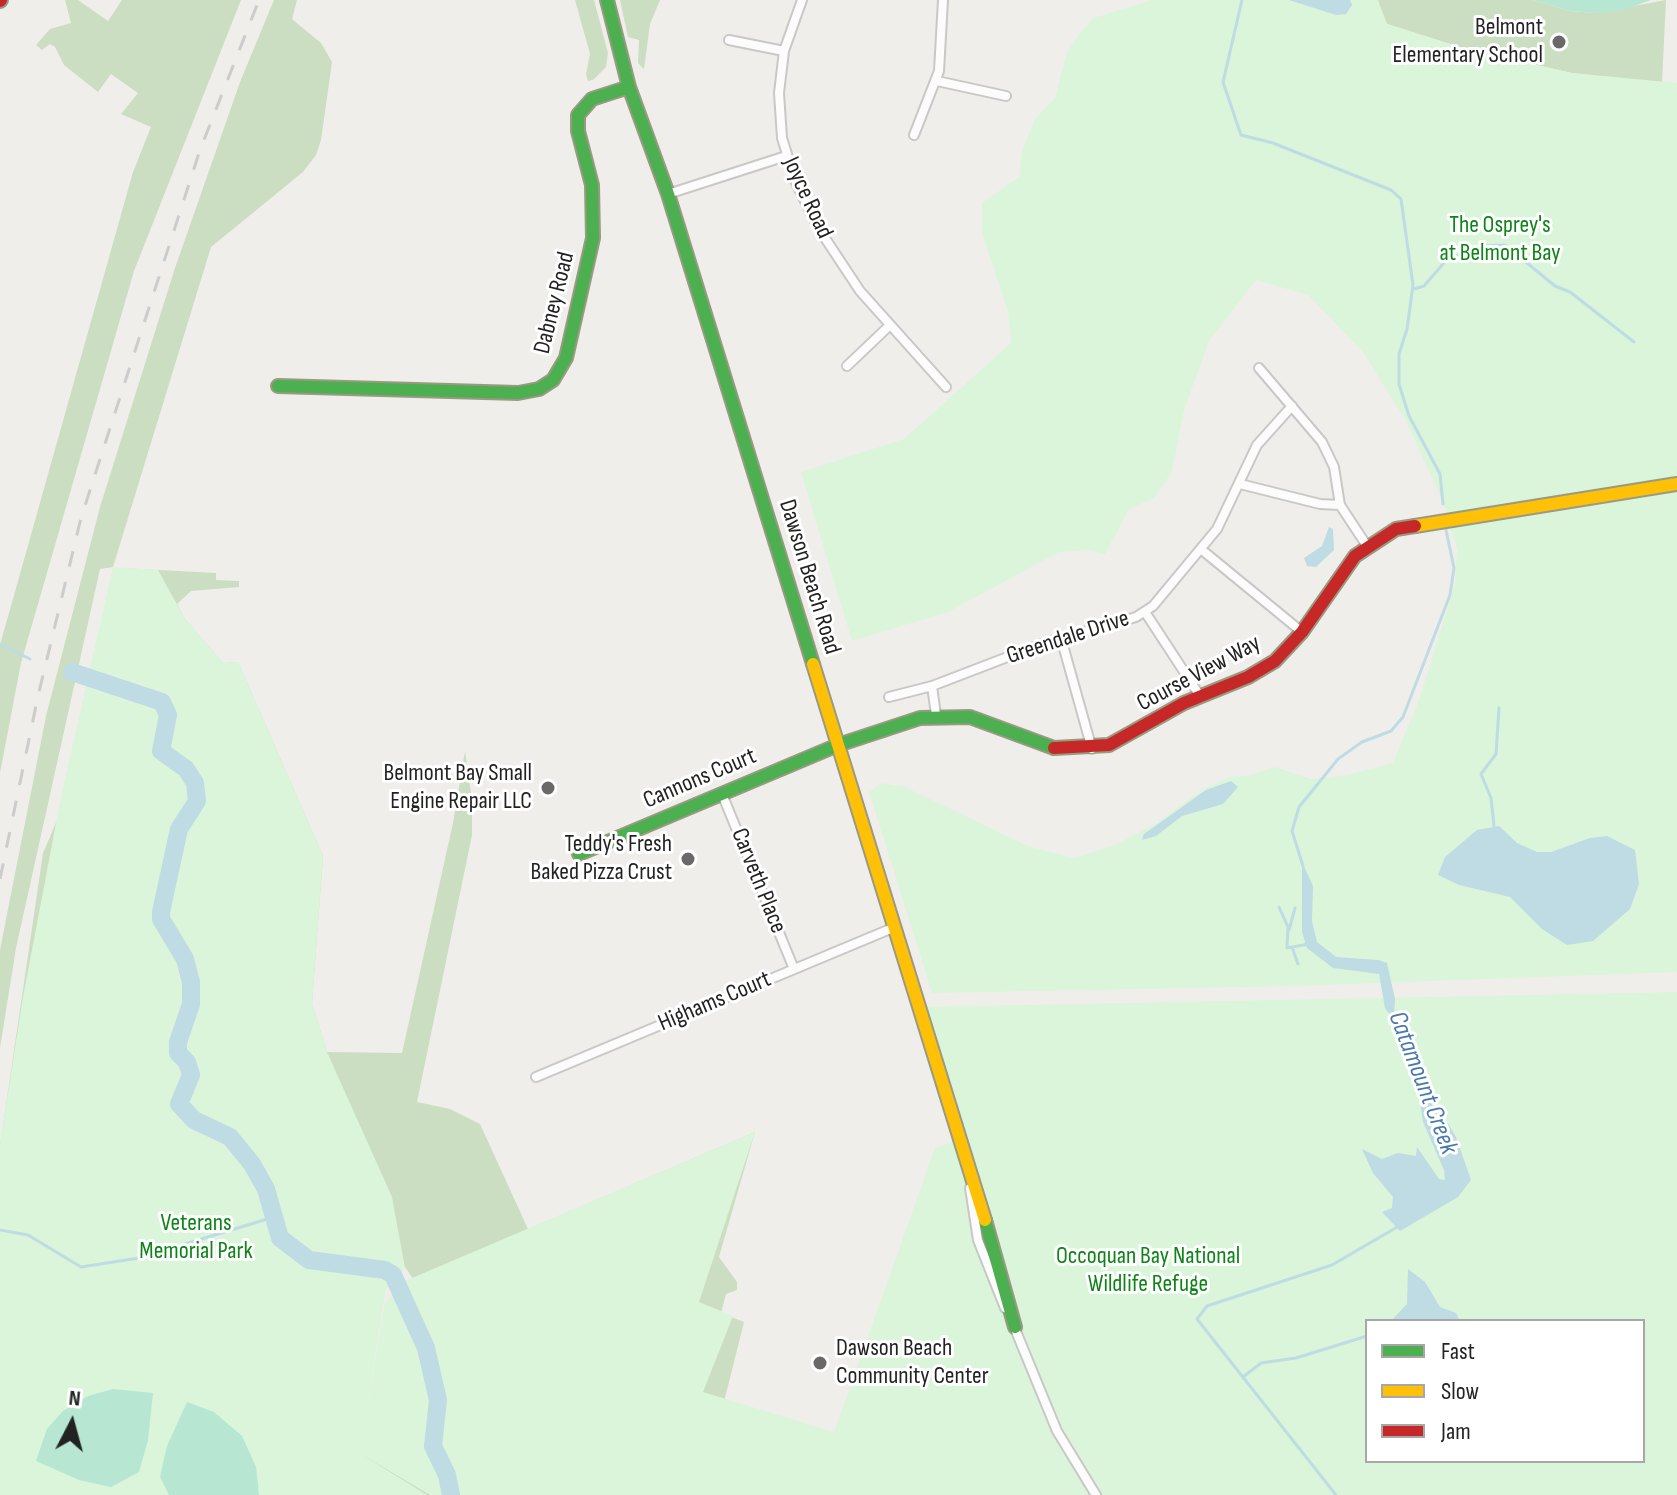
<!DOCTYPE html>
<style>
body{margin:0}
#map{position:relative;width:1677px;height:1495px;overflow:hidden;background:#f0eeeb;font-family:"Sofia Sans Condensed",sans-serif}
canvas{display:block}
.legend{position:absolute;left:1365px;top:1319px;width:280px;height:144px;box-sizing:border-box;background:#fff;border:2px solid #a7a7a7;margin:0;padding:10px 14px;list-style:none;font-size:24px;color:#222}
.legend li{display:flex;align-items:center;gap:16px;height:40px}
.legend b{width:40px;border:2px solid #a7a7a7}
.north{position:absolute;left:32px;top:1383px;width:80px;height:80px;-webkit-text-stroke:6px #fff;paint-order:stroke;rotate:6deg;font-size:22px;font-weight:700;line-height:32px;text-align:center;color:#222}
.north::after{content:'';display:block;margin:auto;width:28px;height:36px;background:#222;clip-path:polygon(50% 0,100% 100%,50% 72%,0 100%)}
</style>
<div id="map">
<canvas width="1677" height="1495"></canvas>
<ul class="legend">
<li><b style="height:10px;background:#4caf50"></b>Fast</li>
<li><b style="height:10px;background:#ffc107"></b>Slow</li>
<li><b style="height:10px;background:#c62828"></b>Jam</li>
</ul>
<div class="north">N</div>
</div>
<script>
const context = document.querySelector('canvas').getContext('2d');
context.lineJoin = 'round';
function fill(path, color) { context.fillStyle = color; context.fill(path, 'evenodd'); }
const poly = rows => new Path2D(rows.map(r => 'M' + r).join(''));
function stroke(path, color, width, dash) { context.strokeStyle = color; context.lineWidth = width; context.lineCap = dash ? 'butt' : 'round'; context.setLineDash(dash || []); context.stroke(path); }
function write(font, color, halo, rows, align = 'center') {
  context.font = font + ' "Sofia Sans Condensed",sans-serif'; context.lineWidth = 6; context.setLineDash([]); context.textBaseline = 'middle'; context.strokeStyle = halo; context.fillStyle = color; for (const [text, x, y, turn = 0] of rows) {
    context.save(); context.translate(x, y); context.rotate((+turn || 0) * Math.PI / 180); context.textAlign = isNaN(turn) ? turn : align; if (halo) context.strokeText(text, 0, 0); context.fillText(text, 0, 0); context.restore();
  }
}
fill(poly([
 [65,0,78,0,108,21,122,0,241,0,134,271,21,663,0,773,0,645,133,172,151,127,121,114,138,93,111,74,98,92,64,65,55,47,50,44,42,50,36,45,50,29,71,23],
 [274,0,297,0,292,19,321,43,332,62,321,140,316,155,303,172,211,247,113,567,100,569,16,948,0,1048,0,950,46,716,100,507,174,271,240,82],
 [575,0,594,0,608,53,606,67,593,80,588,81,586,74,590,54],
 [620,0,660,0,650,24,644,69,638,63,639,40,628,37],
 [1373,0,1533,0,1570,11,1596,13,1666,0,1662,83,1572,73,1466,49,1387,24],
 [122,568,216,573,216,580,239,581,239,587,191,591,177,604,185,619,223,663,238,662,323,856,312,1004,327,1052,402,1053,453,823,465,751,472,800,472,835,417,1102,450,1109,480,1124,528,1229,755,1132,719,1257,737,1282,737,1290,726,1294,721,1313,744,1322,723,1406,414,1280,394,1251,353,1420,430,1495,293,1495,0,1146,43,853,61,811]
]), '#cbdec1');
fill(poly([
 [1152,0,1378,0,1387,24,1466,49,1572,73,1677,83,1677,972,1295,986,932,993,869,792,882,783,905,787,1030,847,1074,858,1113,846,1155,824,1205,788,1230,777,1246,776,1275,767,1311,779,1347,775,1393,763,1418,703,1455,585,1457,549,1444,504,1406,421,1363,352,1308,295,1256,280,1209,341,1184,410,1172,472,1154,498,1129,509,1105,554,1090,550,1059,552,948,612,852,641,801,472,904,439,1011,343,1008,311,982,233,982,203,1020,176,1022,151,1035,119,1055,98,1067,52,1076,38,1093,18],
 [113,567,158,570,185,619,223,663,238,662,323,856,312,1004,327,1052,392,1197,405,1268,386,1289,364,1424,385,1303,405,1281,755,1132,699,1302,733,1316,703,1392,834,1432,935,1148,966,1137,922,1007,1677,992,1677,1495,430,1495,359,1453,427,1495,0,1495,0,1144,23,997,62,792],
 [1367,1321,1643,1321,1643,1461,1367,1461]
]), '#daf5da');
fill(poly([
 [1533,0,1651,0,1623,10,1596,13,1570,11],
 [113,1389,153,1393,148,1440,139,1472,111,1487,79,1480,36,1461,47,1429,63,1411,88,1396],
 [187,1402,214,1412,242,1436,256,1467,259,1495,169,1495,160,1477,167,1446]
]), '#b7e6d2');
fill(poly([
 [1289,0,1350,0,1352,5,1346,14,1336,15],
 [1329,527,1333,529,1334,550,1316,567,1307,566,1304,558,1322,546],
 [1231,781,1238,787,1223,804,1182,816,1156,836,1142,840,1144,834,1206,790],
 [1499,826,1517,843,1537,852,1551,852,1590,838,1607,836,1635,850,1639,884,1630,909,1593,941,1567,945,1542,929,1510,897,1459,885,1438,875,1445,857,1477,830],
 [1302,862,1313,886,1312,921,1317,942,1336,957,1378,960,1387,963,1395,999,1394,1020,1385,1008,1379,974,1333,968,1307,948,1302,932],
 [1415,1068,1456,1137,1471,1180,1458,1197,1400,1231,1382,1212,1392,1208,1393,1197,1373,1173,1362,1149,1382,1159,1398,1153,1416,1156,1417,1147,1439,1179,1445,1180,1444,1170,1423,1122],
 [1408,1269,1425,1282,1440,1307,1456,1313,1460,1321,1391,1321,1407,1304]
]), '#bfdbe3');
stroke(poly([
 [1242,0,1223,82,1241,135,1273,143,1391,190,1401,199,1413,285,1407,329,1399,354,1399,384,1409,416,1440,474,1443,504],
 [1414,289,1424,286,1449,257,1467,254,1480,246,1505,245,1555,286,1570,292,1634,342],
 [0,644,30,659],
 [1494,826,1491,798,1481,774,1496,754,1499,708],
 [1303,866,1292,831,1299,807,1338,759,1362,742,1391,731,1403,717,1450,595,1454,568,1446,530],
 [1279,907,1288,927,1287,948,1309,944],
 [1289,930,1295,908],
 [1293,950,1298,964],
 [1393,1018,1416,1070],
 [0,1230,28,1235,81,1267,139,1258,274,1217],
 [1243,1377,1261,1363,1296,1358,1367,1336],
 [1336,1495,1197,1319,1207,1306,1332,1265,1399,1226]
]), '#bfdbe3', 3);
stroke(poly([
 [72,672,162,702,168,715,161,751,186,769,195,783,197,801,179,829,161,912,161,919,185,959,191,982,191,1004,178,1042,178,1053,187,1062,191,1075,179,1104,194,1120,230,1137,252,1164,266,1189,280,1238,309,1260,385,1270,393,1275,426,1348,438,1400,433,1446,447,1475,451,1495]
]), '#bfdbe3', 18);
const street = poly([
 [802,0,784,51,779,93,782,138,796,183,819,229,860,291,946,387],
 [729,40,784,51],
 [937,81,1006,96],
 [914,135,939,71,943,0],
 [668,194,786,156],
 [847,366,889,326],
 [1259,368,1322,442,1334,467,1340,505,1367,546],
 [1240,484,1320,504,1340,505],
 [1202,550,1302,632],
 [1145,612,1200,696],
 [1061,638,1092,749],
 [889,697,932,686],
 [936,715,932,686,1044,643,1136,617,1153,606,1217,529,1257,445,1292,406],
 [722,794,794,969],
 [536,1077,895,927],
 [970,1188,978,1240,1005,1308],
 [1013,1324,1057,1431,1096,1495]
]);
const fast = poly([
 [607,0,629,87,668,194,813,664],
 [278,386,518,393,539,389,553,380,566,358,593,238,592,185,578,131,578,115,592,99,629,87],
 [579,854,838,745,920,718,970,717,1054,748],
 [985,1220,1015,1327]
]);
const slow = poly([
 [1415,526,1677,484],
 [813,664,985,1220]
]);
const jam = poly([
 [0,1,1,0],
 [1054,748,1109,745,1184,703,1248,677,1275,661,1302,632,1355,556,1396,529,1415,526]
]);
stroke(street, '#c9c8c7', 12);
stroke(fast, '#999a82', 16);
stroke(slow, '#999a82', 16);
stroke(jam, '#999a82', 16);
stroke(street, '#fdfcfc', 8);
stroke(fast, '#4caf50', 12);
stroke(slow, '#ffc107', 12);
stroke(jam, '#c62828', 12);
stroke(poly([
 [0,879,38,696,81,518,200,150,259,0]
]), '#ccc', 3, [16, 16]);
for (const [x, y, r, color] of [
 [1559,42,8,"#6a6968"],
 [548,788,8,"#6a6968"],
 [688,859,8,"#6a6968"],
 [820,1363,8,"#6a6968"]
]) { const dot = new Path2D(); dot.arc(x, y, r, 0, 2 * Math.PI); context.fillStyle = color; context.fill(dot); stroke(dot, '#fff', 3); }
write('24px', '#222', '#fff', [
 ["Belmont",1543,28],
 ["Elementary School",1543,56],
 ["Belmont Bay Small",532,774],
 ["Engine Repair LLC",532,802],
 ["Teddy's Fresh",672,845],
 ["Baked Pizza Crust",672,873],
 ["Dawson Beach",836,1349,"left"],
 ["Community Center",836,1377,"left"]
], 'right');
write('24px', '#222', '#fff', [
 ["Joyce Road",807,198,65],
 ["Dabney Road",555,303,-76],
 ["Dawson Beach Road",809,577,73],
 ["Greendale Drive",1068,638,-18],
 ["Course View Way",1199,674,-28],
 ["Cannons Court",700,779,-23],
 ["Carveth Place",758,881,68],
 ["Highams Court",715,1002,-23]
]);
write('24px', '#0c8416', '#fff', [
 ["The Osprey's",1500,226],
 ["at Belmont Bay",1500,254],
 ["Veterans",196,1224],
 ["Memorial Park",196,1252],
 ["Occoquan Bay National",1148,1257],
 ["Wildlife Refuge",1148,1285]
]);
write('italic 26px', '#4a7aab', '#fff', [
 ["Catamount Creek",1422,1083,69]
]);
</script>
